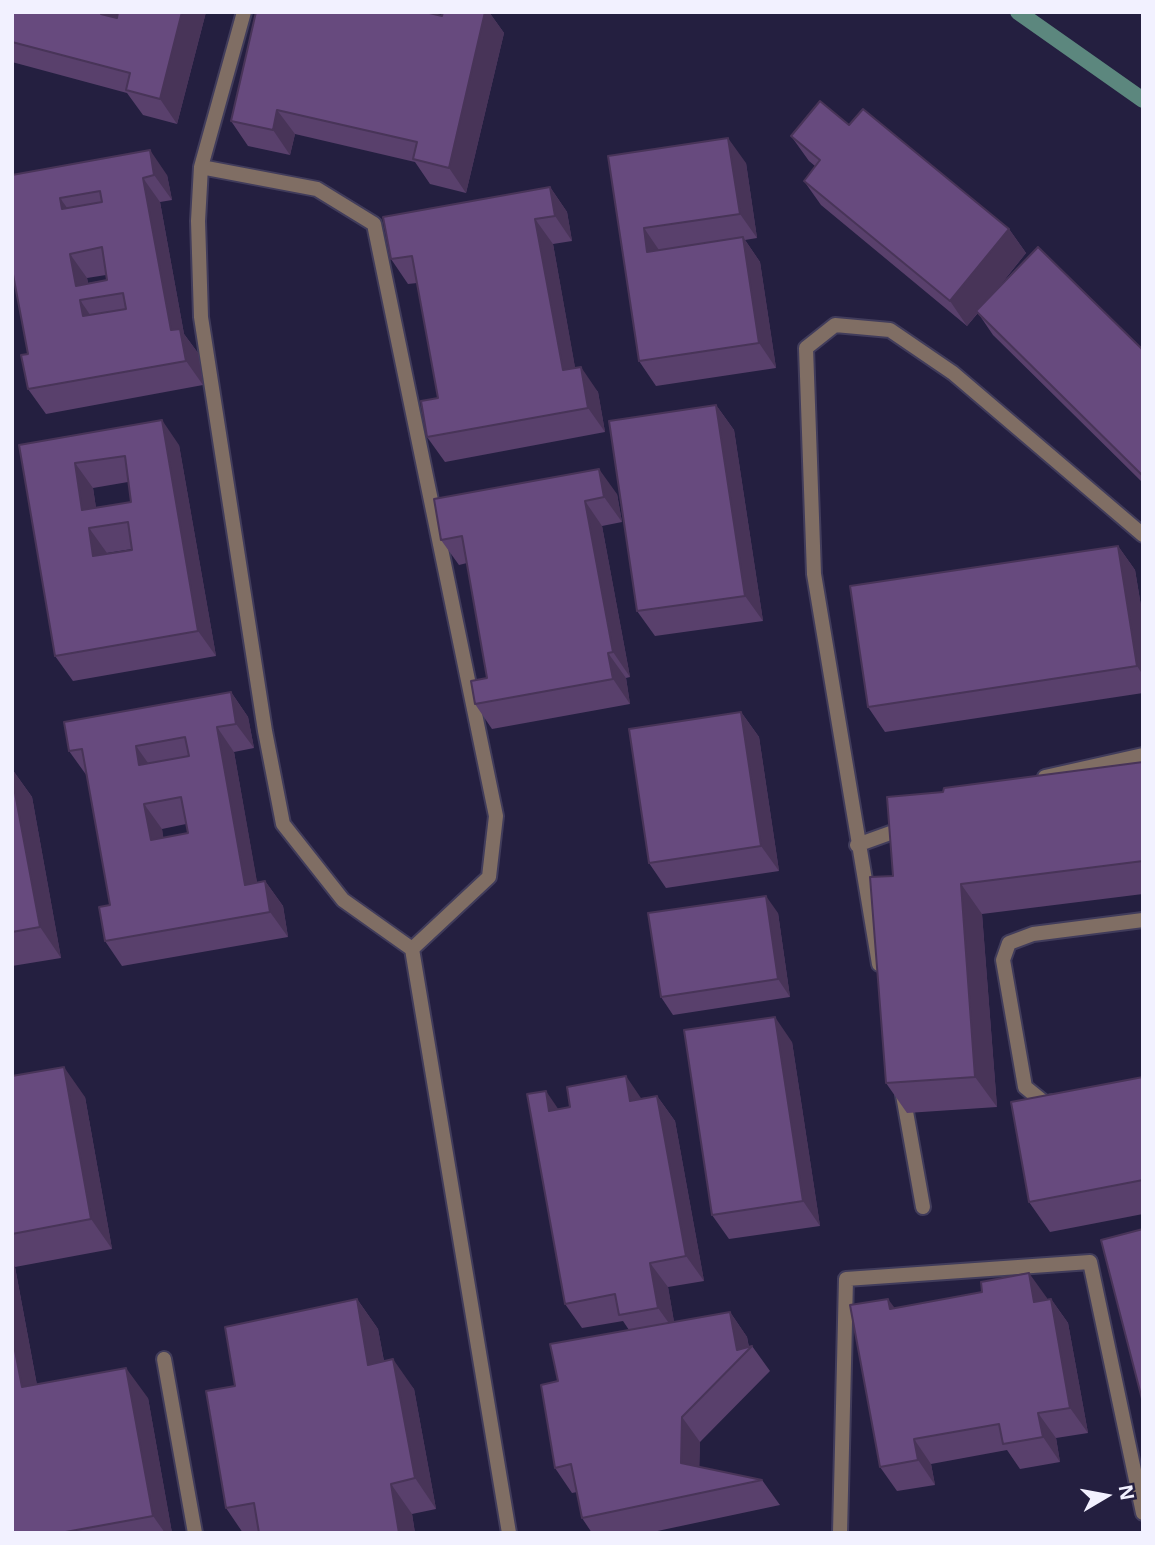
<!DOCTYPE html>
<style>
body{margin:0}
#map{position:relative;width:1155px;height:1545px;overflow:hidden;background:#241f40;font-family:"Noto Sans",sans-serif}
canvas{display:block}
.frame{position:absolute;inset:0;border:14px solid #f2f1ff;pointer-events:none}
.north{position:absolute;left:1071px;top:1461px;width:70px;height:70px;-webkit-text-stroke:5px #241f40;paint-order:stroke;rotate:80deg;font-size:19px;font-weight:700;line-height:28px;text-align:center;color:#f2f1ff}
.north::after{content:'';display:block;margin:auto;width:24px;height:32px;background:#f2f1ff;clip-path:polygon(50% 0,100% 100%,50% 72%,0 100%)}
</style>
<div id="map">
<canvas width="1155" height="1545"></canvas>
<div class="frame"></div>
<div class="north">N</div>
</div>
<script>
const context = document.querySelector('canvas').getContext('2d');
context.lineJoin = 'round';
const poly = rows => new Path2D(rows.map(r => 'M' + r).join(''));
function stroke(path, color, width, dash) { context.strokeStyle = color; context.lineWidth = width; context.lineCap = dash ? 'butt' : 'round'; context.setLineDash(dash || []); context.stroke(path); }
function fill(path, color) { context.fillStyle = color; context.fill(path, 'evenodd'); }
stroke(poly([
 [1018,12,1143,100]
]), '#5c877e', 16);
const minor = poly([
 [244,12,201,167,198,221,201,317,265,731,283,824,343,900,412,949,509,1533],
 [201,167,317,189,374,224,496,816,489,877,412,949],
 [1045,777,1143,755],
 [857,845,907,827],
 [879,964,814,574,806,348,835,325,890,330,953,373,1143,535],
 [903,1095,923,1207],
 [1052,1102,1046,1104,1025,1087,1003,960,1009,943,1033,934,1143,920],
 [164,1359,195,1533],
 [840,1533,846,1279,1090,1262,1143,1513]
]);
stroke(minor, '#413c5b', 18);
stroke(minor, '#806e64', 14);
fill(poly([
 [12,12,206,12,177,124,143,115,127,93,12,62],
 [443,12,489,12,504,33,466,193,430,184,415,162,295,134,290,155,248,146,231,121,442,16],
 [849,125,1009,229,1026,253,998,288,1143,350,1143,483,993,335,978,313,967,326,821,205,804,181,815,166,809,161,791,136],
 [608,156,746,163,757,238,745,240,760,262,776,368,656,386,639,361],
 [12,175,167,175,172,200,160,202,184,334,198,353,203,385,46,414,28,389,28,354],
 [106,275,107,280,88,283,87,278],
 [550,187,567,212,572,241,553,244,575,368,598,392,605,432,445,462,427,437,438,398,417,283,408,284,391,259],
 [716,405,734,430,763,621,655,636,637,611],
 [19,445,179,445,216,656,73,681,55,656],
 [128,482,131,502,96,508,93,488],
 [132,549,132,550,107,554,107,553],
 [617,494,622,522,602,526,630,677,626,678,630,704,492,729,475,704,487,678,467,563,459,565,441,540,434,499],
 [1118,546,1135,570,1143,618,1143,693,885,732,868,707],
 [231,692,248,717,254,748,234,752,257,883,265,881,283,906,288,937,122,966,105,941,110,905,87,776,69,751],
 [186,824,188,833,163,838,162,829],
 [741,712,759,737,779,871,666,888,649,863],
 [1143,762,1143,894,982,914,997,1107,907,1113,886,1083,893,876,943,792],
 [12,769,32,797,61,958,12,966],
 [778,913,790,997,673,1015,661,997],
 [792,1042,820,1226,729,1239,712,1215],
 [12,1076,85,1097,112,1249,15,1267,37,1385,148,1398,172,1533,12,1533],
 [1143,1077,1143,1214,1050,1232,1029,1202],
 [657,1096,675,1121,704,1281,668,1287,674,1322,730,1312,747,1337,749,1347,752,1346,770,1371,700,1442,699,1467,762,1480,780,1505,648,1533,592,1533,582,1518,577,1492,572,1493,555,1468,558,1381,629,1330,623,1321,582,1328,565,1304,558,1109],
 [1047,1298,1047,1299,1051,1299,1068,1323,1088,1433,1056,1438,1060,1462,1020,1469,1007,1450,931,1464,935,1485,897,1491,880,1467,895,1308],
 [357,1299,378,1329,384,1361,414,1389,436,1509,412,1514,415,1533,243,1533,226,1508,235,1386]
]), '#59406c');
fill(poly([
 [102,12,126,12,119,39,101,14],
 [182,12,206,12,177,124,160,99],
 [485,12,489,12,504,33,466,193,449,168],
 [277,110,295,134,290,155,273,130],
 [728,138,746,163,757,238,740,214],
 [150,150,167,175,172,200,154,175],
 [143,178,160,202,184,334,198,353,203,385,186,361,171,330],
 [550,187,567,212,572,241,555,216],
 [60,198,78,223,62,209],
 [535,219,553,244,580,395,563,370],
 [644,228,661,253,647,252],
 [1009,229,1026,253,967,326,950,301],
 [743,237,760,262,776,368,759,343],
 [70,254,87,278,91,299,76,286],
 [80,300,97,325,83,316],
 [581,367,598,392,605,432,588,408],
 [716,405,734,430,763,621,745,596],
 [162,420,179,445,216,656,198,631],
 [75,463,93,488,99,527,82,510],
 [599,469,617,494,622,522,604,497],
 [585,501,602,526,630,677,613,652],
 [89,528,107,553,111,581,93,556],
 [1118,546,1135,570,1143,618,1143,675,1137,666],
 [608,653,626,678,630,704,613,679],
 [231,692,248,717,254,748,236,724],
 [741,712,759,737,779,871,761,846],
 [217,727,234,752,262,910,245,885],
 [136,746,153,770,139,765],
 [12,769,32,797,61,958,40,927,12,777],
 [144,804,162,829,168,865,151,840],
 [265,881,283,906,288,937,270,912],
 [961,884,982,914,997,1107,975,1077],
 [766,896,778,913,790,997,778,979],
 [775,1017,792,1042,820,1226,803,1201],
 [64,1067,85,1097,112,1249,91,1219],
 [626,1076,643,1101,630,1101],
 [546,1091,563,1116,549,1111],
 [657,1096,675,1121,704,1281,686,1256],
 [12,1263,15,1267,43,1418,22,1387,12,1335],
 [650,1263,668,1287,676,1333,658,1308],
 [1029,1273,1047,1298,1052,1326,1034,1302],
 [357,1299,378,1329,390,1395,368,1365],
 [888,1299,906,1323,890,1309],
 [1051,1299,1068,1323,1088,1433,1070,1408],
 [730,1312,747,1337,749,1349,737,1350],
 [393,1359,414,1389,436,1509,415,1478],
 [126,1368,148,1398,172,1533,165,1533,153,1516],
 [1038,1413,1056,1438,1060,1462,1043,1437],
 [682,1417,700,1442,699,1488,681,1463],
 [914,1439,931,1464,935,1485,918,1460],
 [391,1484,412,1514,415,1533,399,1533]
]), '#483458');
const building = poly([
 [12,12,102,12,101,14,117,18,118,12,182,12,160,99,126,90,130,73,12,42,12,12],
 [256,12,425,12,442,16,443,12,485,12,449,168,413,159,417,142,277,110,273,130,231,121,256,12],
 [820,101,849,125,863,109,1009,229,950,301,804,181,820,160,791,136,820,101],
 [728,138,740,214,644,228,647,252,743,237,759,343,639,361,608,156,728,138],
 [150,150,154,175,143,178,171,330,180,329,186,361,28,389,21,355,28,354,12,269,12,175,150,150],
 [100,191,102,202,62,209,60,198,100,191],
 [102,247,107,280,76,286,70,254,102,247],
 [123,293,126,309,83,316,80,300,123,293],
 [550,187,555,216,535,219,563,370,581,367,588,408,427,437,421,401,438,398,412,256,391,259,383,217,550,187],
 [1038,247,1143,350,1143,474,1142,475,976,311,1038,247],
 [716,405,745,596,637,611,609,421,716,405],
 [162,420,198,631,55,656,19,445,162,420],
 [125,456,131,502,82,510,75,463,125,456],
 [128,522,132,550,93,556,89,528,128,522],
 [599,469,604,497,585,501,613,652,608,653,613,679,475,704,471,681,487,678,462,536,441,540,434,499,599,469],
 [1118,546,1137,666,868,707,850,586,1118,546],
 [231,692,236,724,217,727,245,885,265,881,270,912,105,941,99,907,110,905,82,749,69,751,64,722,231,692],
 [185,737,189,756,139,765,136,746,185,737],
 [181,797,188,833,151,840,144,804,181,797],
 [741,712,761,846,649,863,629,729,741,712],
 [1143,762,1143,861,961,884,975,1077,886,1083,870,877,893,876,887,797,943,792,944,788,1143,762],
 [12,777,40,927,12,932,12,777],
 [766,896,778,979,661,997,648,913,766,896],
 [775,1017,803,1201,712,1215,684,1030,775,1017],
 [64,1067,91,1219,12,1234,12,1076,64,1067],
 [626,1076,630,1101,657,1096,686,1256,650,1263,658,1308,619,1315,615,1294,565,1304,527,1094,546,1091,549,1111,570,1107,567,1087,626,1076],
 [1143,1077,1143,1180,1029,1202,1011,1102,1143,1077],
 [1143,1229,1143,1403,1101,1240,1143,1229],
 [1029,1273,1034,1302,1051,1299,1070,1408,1038,1413,1043,1437,1003,1444,999,1424,914,1439,918,1460,880,1467,850,1305,888,1299,890,1309,982,1292,981,1282,1029,1273],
 [357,1299,368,1365,393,1359,415,1478,391,1484,399,1533,259,1533,254,1503,226,1508,206,1391,235,1386,225,1327,357,1299],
 [730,1312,737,1350,752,1346,682,1417,681,1463,762,1480,582,1518,571,1464,555,1468,541,1385,558,1381,550,1344,730,1312],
 [12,1335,22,1387,126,1368,153,1516,60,1533,12,1533,12,1335]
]);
fill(building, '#674a7e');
stroke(building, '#483458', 2);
</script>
